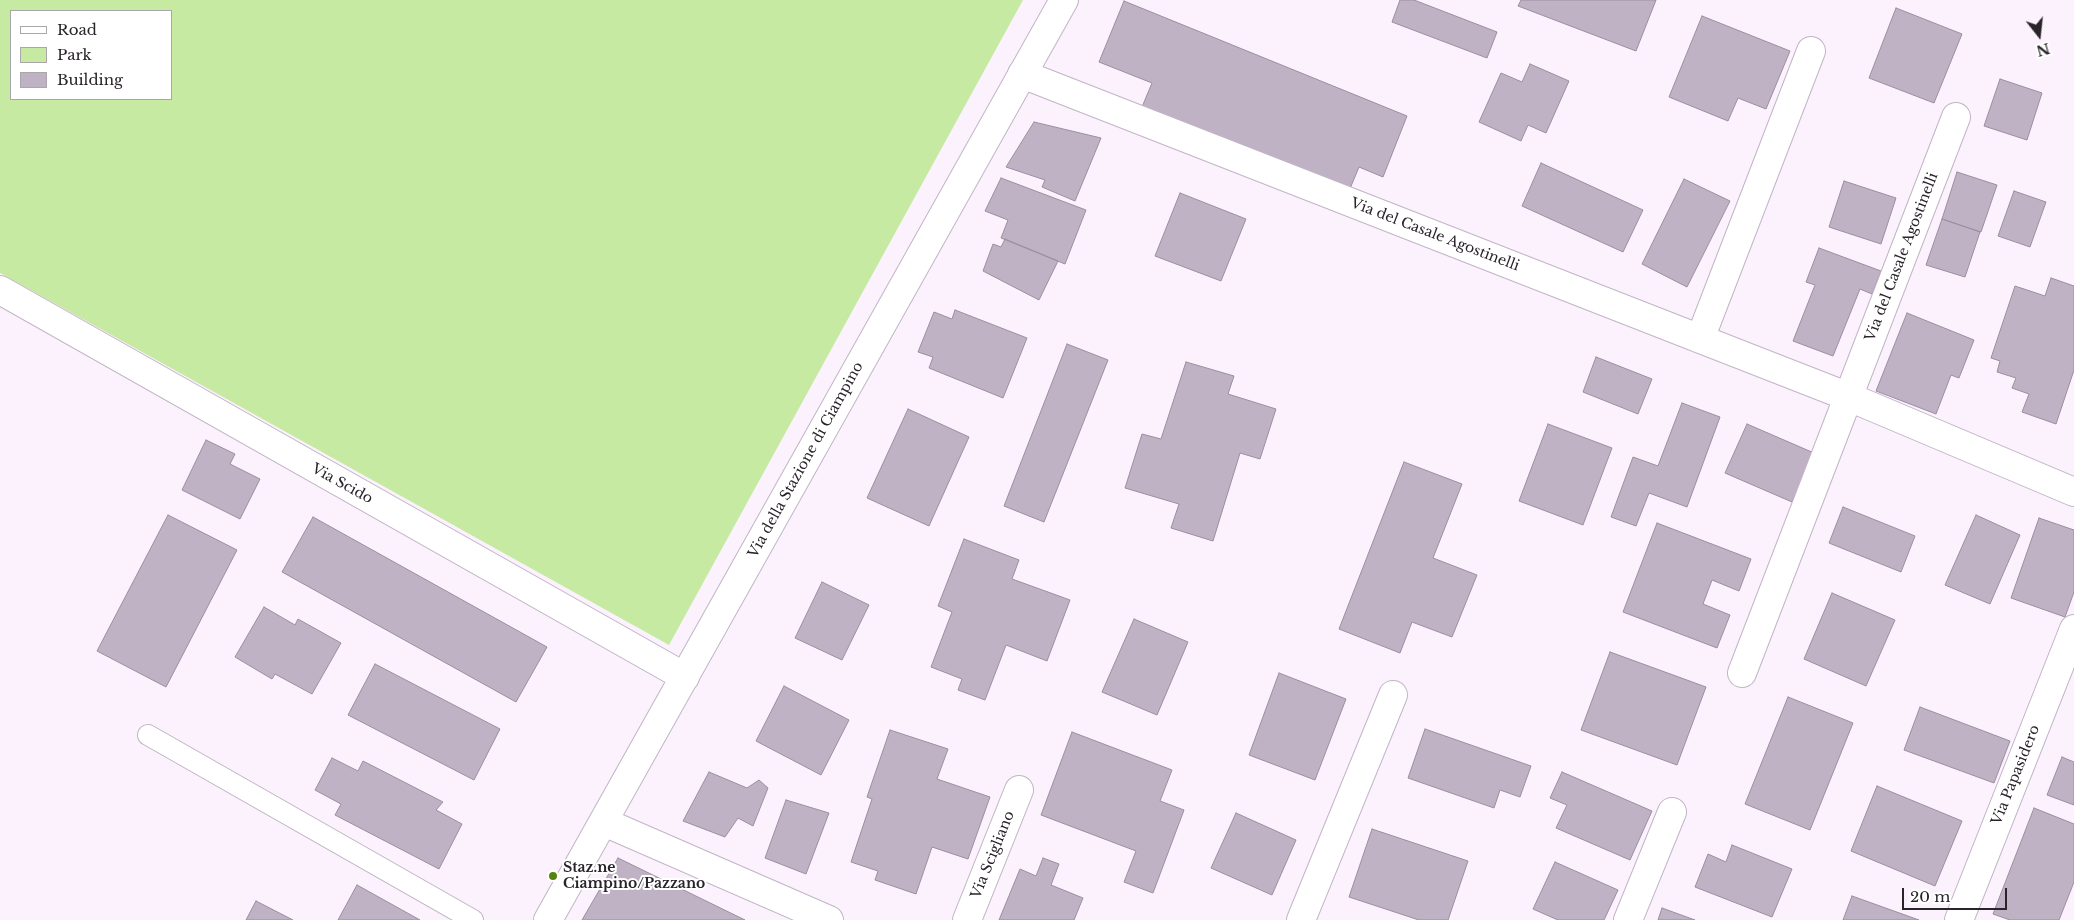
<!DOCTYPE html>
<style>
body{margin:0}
#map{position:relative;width:2074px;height:920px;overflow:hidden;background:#fbf2fe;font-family:"Libre Baskerville",serif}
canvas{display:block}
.legend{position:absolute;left:10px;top:10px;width:162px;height:90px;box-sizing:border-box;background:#fff;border:1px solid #a9a7aa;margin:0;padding:6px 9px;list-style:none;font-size:15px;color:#29232a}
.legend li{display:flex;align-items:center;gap:10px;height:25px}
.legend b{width:25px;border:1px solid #a9a7aa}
.north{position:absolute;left:2014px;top:10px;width:50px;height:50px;-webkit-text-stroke:4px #fff;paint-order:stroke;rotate:164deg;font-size:14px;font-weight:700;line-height:20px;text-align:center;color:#29232a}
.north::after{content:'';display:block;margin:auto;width:18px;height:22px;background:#29232a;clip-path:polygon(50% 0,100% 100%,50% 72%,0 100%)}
.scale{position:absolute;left:1902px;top:888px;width:105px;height:22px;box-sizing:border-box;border:2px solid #29232a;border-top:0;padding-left:6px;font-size:15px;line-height:18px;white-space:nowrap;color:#29232a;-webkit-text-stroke:4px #fff;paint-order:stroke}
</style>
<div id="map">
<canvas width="2074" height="920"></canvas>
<ul class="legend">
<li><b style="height:6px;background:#fff"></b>Road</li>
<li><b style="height:14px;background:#c7eaa3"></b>Park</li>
<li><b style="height:14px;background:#c0b2c5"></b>Building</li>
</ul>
<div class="north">N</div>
<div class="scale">20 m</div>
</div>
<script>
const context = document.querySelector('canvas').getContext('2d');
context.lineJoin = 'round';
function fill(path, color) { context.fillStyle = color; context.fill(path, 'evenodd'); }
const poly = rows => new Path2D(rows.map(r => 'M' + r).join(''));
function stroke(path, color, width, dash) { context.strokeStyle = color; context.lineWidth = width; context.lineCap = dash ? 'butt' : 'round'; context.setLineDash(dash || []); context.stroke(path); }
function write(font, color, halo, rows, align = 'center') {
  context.font = font + ' "Libre Baskerville",serif'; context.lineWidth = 4; context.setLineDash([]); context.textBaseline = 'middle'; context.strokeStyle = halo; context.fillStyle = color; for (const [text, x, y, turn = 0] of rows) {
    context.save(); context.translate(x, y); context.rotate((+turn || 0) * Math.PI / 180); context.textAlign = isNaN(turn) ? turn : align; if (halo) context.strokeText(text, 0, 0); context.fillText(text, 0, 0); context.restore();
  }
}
fill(poly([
 [0,0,1023,0,669,645,0,273],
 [11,11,171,11,171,99,11,99]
]), '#c7eaa3');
const building = poly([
 [1400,0,1414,0,1497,32,1487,58,1392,22,1400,0],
 [1521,0,1656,0,1636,51,1518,6,1521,0],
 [1124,1,1407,116,1383,177,1359,167,1349,191,1142,107,1152,83,1099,62,1124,1],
 [1896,8,1962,34,1934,103,1869,78,1896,8],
 [1702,16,1790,51,1766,109,1738,98,1728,121,1669,97,1702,16],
 [1530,64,1569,81,1546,133,1528,125,1521,141,1479,122,1501,73,1522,82,1530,64],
 [2000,79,2042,93,2027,140,1984,126,2000,79],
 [1034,122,1101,138,1075,201,1042,187,1045,180,1006,167,1034,122],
 [1541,163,1643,210,1623,252,1522,206,1541,163],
 [1957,172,1997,185,1981,232,1942,219,1957,172],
 [1001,178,1086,210,1065,264,1001,238,1008,220,985,211,1001,178],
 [1684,179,1730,201,1687,287,1642,264,1684,179],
 [1844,181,1896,198,1881,244,1829,227,1844,181],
 [2014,191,2046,202,2030,247,1998,236,2014,191],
 [1180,193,1246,219,1221,281,1155,256,1180,193],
 [1942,219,1980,232,1965,277,1926,265,1942,219],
 [1005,239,1058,261,1039,300,983,271,993,244,1001,247,1005,239],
 [1819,248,1881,271,1872,294,1860,289,1833,356,1793,341,1815,285,1806,282,1819,248],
 [2051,278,2074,286,2074,370,2056,424,2022,412,2029,394,2012,388,2016,378,1997,372,2000,361,1991,358,2015,286,2045,296,2051,278],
 [955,310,1027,338,1003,398,929,368,933,357,918,352,934,312,952,319,955,310],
 [1907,313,1974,340,1959,378,1951,375,1936,414,1876,391,1907,313],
 [1067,344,1108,360,1044,522,1004,506,1067,344],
 [1596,357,1652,379,1638,414,1583,392,1596,357],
 [1186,362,1234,376,1228,394,1276,409,1260,459,1240,453,1213,541,1171,528,1179,504,1125,488,1142,434,1161,439,1186,362],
 [1682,403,1720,417,1687,507,1649,493,1636,526,1611,517,1633,457,1658,466,1682,403],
 [908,409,969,437,929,526,867,498,908,409],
 [1548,424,1612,448,1583,525,1519,501,1548,424],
 [1747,424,1814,453,1792,502,1725,473,1747,424],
 [206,440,235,454,230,464,260,479,240,519,182,490,206,440],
 [1404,462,1462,484,1433,558,1477,575,1452,637,1412,622,1400,653,1339,629,1404,462],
 [1843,507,1915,536,1901,572,1829,543,1843,507],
 [168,515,237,550,166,687,97,651,168,515],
 [1976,515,2020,535,1990,604,1945,585,1976,515],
 [313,517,547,647,516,702,282,572,313,517],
 [2039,518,2074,530,2074,592,2065,617,2011,598,2039,518],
 [1657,523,1751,559,1739,591,1712,580,1703,604,1730,615,1717,648,1623,612,1657,523],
 [964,539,1019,560,1012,579,1070,600,1047,661,1006,645,985,700,958,690,962,679,931,667,952,612,938,606,964,539],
 [822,582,869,605,842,660,795,638,822,582],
 [1832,593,1895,620,1866,686,1804,659,1832,593],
 [264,607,295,625,298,619,341,643,312,694,275,674,272,679,235,657,264,607],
 [1134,619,1188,642,1157,715,1102,692,1134,619],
 [1610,652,1706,687,1677,765,1581,730,1610,652],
 [375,664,500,729,474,780,348,715,375,664],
 [1279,673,1346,699,1315,780,1249,755,1279,673],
 [784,686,849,720,821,775,756,741,784,686],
 [1788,697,1853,723,1810,830,1745,804,1788,697],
 [1920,707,2010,741,1994,783,1904,750,1920,707],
 [1425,729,1531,766,1520,797,1500,790,1494,808,1408,778,1425,729],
 [890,730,948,749,937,779,990,797,968,859,932,847,916,894,875,880,878,871,851,862,872,799,867,797,890,730],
 [1072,732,1172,770,1160,801,1184,810,1153,893,1124,882,1136,851,1041,815,1072,732],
 [2062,757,2074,762,2074,805,2047,795,2062,757],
 [332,758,358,771,363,761,443,802,436,810,462,824,439,869,335,815,341,804,315,790,332,758],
 [709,772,747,788,759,780,768,788,753,826,738,818,725,837,683,821,709,772],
 [1562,772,1652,811,1630,860,1556,828,1567,805,1550,798,1562,772],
 [1877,786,1962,821,1935,886,1851,851,1877,786],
 [786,800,829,813,806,874,765,858,786,800],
 [2034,808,2074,824,2074,882,2059,920,2010,920,1993,914,2034,808],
 [1236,813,1296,840,1272,895,1211,868,1236,813],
 [1372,829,1468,861,1448,920,1419,920,1349,897,1372,829],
 [1732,845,1792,869,1772,917,1695,887,1708,854,1726,862,1732,845],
 [618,858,745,920,582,920,618,858],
 [1043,858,1059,864,1051,885,1083,898,1074,920,999,920,1020,869,1036,876,1043,858],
 [1555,862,1618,890,1604,920,1558,920,1533,909,1555,862],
 [357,885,420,920,338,920,357,885],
 [1852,896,1919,920,1843,920,1852,896],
 [256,901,293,920,246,920,256,901],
 [1662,908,1695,920,1658,920,1662,908]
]);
fill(building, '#c0b2c5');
stroke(building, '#9b8e9f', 1);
const lane = poly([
 [148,735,473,920]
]);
const street = poly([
 [1022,74,1849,397,2074,492],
 [0,290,685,677],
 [1700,339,1811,51],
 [1742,673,1956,117],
 [604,822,829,920],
 [967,920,1019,790],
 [1301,920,1393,695],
 [1628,920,1672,812],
 [1959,920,2074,629]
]);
const secondary = poly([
 [548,920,1064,0]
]);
stroke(lane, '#c2b4c6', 22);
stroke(street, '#c2b4c6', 30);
stroke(secondary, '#c2b4c6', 30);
stroke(lane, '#fff', 20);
stroke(street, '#fff', 28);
stroke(secondary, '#fff', 28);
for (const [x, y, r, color] of [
 [553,876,5,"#56830e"]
]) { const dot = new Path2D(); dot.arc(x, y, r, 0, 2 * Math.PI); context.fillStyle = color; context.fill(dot); stroke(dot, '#fff', 2); }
write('14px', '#29232a', '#fff', [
 ["Via del Casale Agostinelli",1435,235,21],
 ["Via del Casale Agostinelli",1902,257,-69],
 ["Via della Stazione di Ciampino",806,460,-61],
 ["Via Scido",342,484,29],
 ["Via Papasidero",2016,775,-68],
 ["Via Scigliano",993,855,-68]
]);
write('bold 14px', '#29232a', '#fff', [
 ["Staz.ne",563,868],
 ["Ciampino/Pazzano",563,884]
], 'left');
</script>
